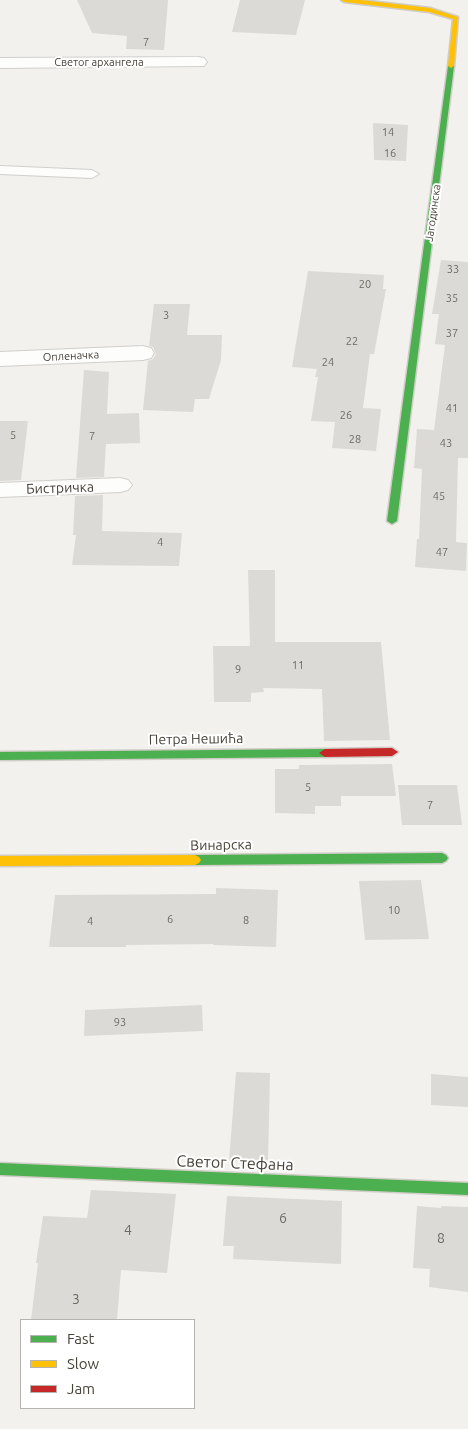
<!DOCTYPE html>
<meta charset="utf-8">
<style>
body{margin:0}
#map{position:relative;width:468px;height:1429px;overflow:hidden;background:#f2f1ee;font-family:Ubuntu,sans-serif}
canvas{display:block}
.legend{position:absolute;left:20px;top:1319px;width:175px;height:90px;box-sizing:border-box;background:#fff;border:1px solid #b6b4b0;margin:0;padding:6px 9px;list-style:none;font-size:15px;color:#48433a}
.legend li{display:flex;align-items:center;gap:10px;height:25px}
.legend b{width:25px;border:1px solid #b6b4b0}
</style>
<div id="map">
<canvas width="468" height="1429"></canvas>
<ul class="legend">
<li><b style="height:6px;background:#4caf50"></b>Fast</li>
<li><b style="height:6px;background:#ffc107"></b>Slow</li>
<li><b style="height:6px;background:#c62828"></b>Jam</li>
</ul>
</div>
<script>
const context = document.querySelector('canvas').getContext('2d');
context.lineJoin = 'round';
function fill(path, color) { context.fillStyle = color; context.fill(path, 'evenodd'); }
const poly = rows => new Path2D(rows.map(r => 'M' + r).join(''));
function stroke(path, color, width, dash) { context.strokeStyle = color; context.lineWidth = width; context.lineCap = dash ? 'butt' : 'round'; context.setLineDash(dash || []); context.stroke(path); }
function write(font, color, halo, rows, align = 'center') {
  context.font = font + ' Ubuntu,sans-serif'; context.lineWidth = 4; context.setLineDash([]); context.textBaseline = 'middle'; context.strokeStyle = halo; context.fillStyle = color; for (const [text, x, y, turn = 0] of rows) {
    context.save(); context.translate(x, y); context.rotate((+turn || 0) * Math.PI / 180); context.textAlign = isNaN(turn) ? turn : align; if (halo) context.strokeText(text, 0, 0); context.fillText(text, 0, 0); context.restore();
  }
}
fill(poly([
 [77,0,168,0,164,50,126,49,127,36,92,33],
 [240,0,305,0,296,35,232,32],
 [373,123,408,125,406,161,374,160],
 [441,260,468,262,468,458,458,458,456,542,467,543,466,571,415,567,417,539,419,539,422,469,414,468,417,429,434,430,445,345,435,344,439,314,432,314],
 [308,271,384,275,383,289,386,289,374,354,370,354,363,408,381,409,376,451,332,448,335,422,311,421,318,377,315,377,317,369,292,367],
 [154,304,190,304,187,335,222,335,221,360,209,399,195,399,193,412,143,410,148,361,153,359,156,354,153,347,149,346],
 [84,370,109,372,107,414,139,413,140,443,106,444,104,477,76,478],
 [0,421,28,421,21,480,0,481],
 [103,495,102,531,182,533,179,566,72,565,76,535,73,535,75,496],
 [248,570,275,570,275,642,381,642,390,740,324,741,322,689,263,688,264,692,251,693,251,702,214,702,213,646,250,646],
 [392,764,396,796,341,796,341,806,315,806,315,814,275,813,275,769,299,769,299,765],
 [398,785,457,785,462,825,402,825],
 [421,880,429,939,365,940,359,881],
 [216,888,278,890,276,947,213,945,213,944,126,945,126,947,49,947,55,895,216,894],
 [202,1005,203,1031,84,1036,85,1010],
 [236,1072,270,1073,268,1163,229,1161],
 [431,1074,468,1077,468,1107,431,1105],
 [91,1190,176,1194,167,1273,121,1270,117,1320,31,1320,38,1263,36,1263,43,1216,87,1218],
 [227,1196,342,1201,341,1264,233,1259,234,1246,223,1246],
 [417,1206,441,1208,441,1206,468,1207,468,1292,429,1287,430,1269,413,1268]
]), '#dcdad7');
const lane = poly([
 [0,166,92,170,99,174,92,178,0,174,0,166]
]);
const street = poly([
 [198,57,204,58,207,62,204,66,0,68,0,58,198,57],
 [143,346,151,348,154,353,151,358,143,360,0,366,0,352,143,346],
 [120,478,128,480,132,485,128,490,120,492,0,497,0,483,120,478]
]);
const fast = poly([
 [451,64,454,66,397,521,392,524,387,521,448,66,451,64],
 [325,749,331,753,325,757,0,760,0,752,325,749],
 [442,853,446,855,448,858,446,861,442,863,195,865,191,863,189,860,191,857,195,855,442,853],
 [0,1163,468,1183,468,1195,0,1175,0,1163]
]);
const slow = poly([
 [341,0,361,0,430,8,458,17,454,66,451,68,448,66,453,19,429,12,344,2,341,0],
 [195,855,199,857,201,860,199,863,195,865,0,866,0,856,195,855]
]);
const jam = poly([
 [392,748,398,752,392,756,325,757,319,753,325,749,392,748]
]);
stroke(lane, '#d0cfcc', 2);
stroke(street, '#d0cfcc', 2);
stroke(fast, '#d0cdc6', 3);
stroke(slow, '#d0cdc6', 3);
stroke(jam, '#d0cdc6', 3);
fill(lane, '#fdfdfc');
fill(street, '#fdfdfc');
fill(fast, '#4caf50');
fill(slow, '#ffc107');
fill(jam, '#c62828');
write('11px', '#6e6a62', null, [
 ["7",146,42],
 ["14",388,132],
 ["16",390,153],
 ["33",453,269],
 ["20",365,284],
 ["35",452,298],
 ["3",166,315],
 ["37",452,333],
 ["22",352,341],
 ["24",328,362],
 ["41",452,408],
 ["26",346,415],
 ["5",13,435],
 ["7",92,436],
 ["28",355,439],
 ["43",446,443],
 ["45",439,496],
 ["4",160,542],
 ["47",442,552],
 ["11",298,665],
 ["9",238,669],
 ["5",308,787],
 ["7",430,805],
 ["10",394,910],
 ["6",170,919],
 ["8",246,920],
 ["4",90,921],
 ["93",120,1022]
]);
write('11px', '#48433a', '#fff', [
 ["Светог архангела",99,62],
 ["Јагодинска",433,213,-82],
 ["Опленачка",71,356,-3]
]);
write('14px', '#48433a', '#fff', [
 ["Бистричка",60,488,-2],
 ["Петра Нешића",196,739,-1],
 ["Винарска",221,845,-1]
]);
write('14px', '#6e6a62', null, [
 ["6",283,1218],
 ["4",128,1230],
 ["8",441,1238],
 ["3",76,1299]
]);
write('16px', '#48433a', '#fff', [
 ["Светог Стефана",235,1163,2]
]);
</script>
